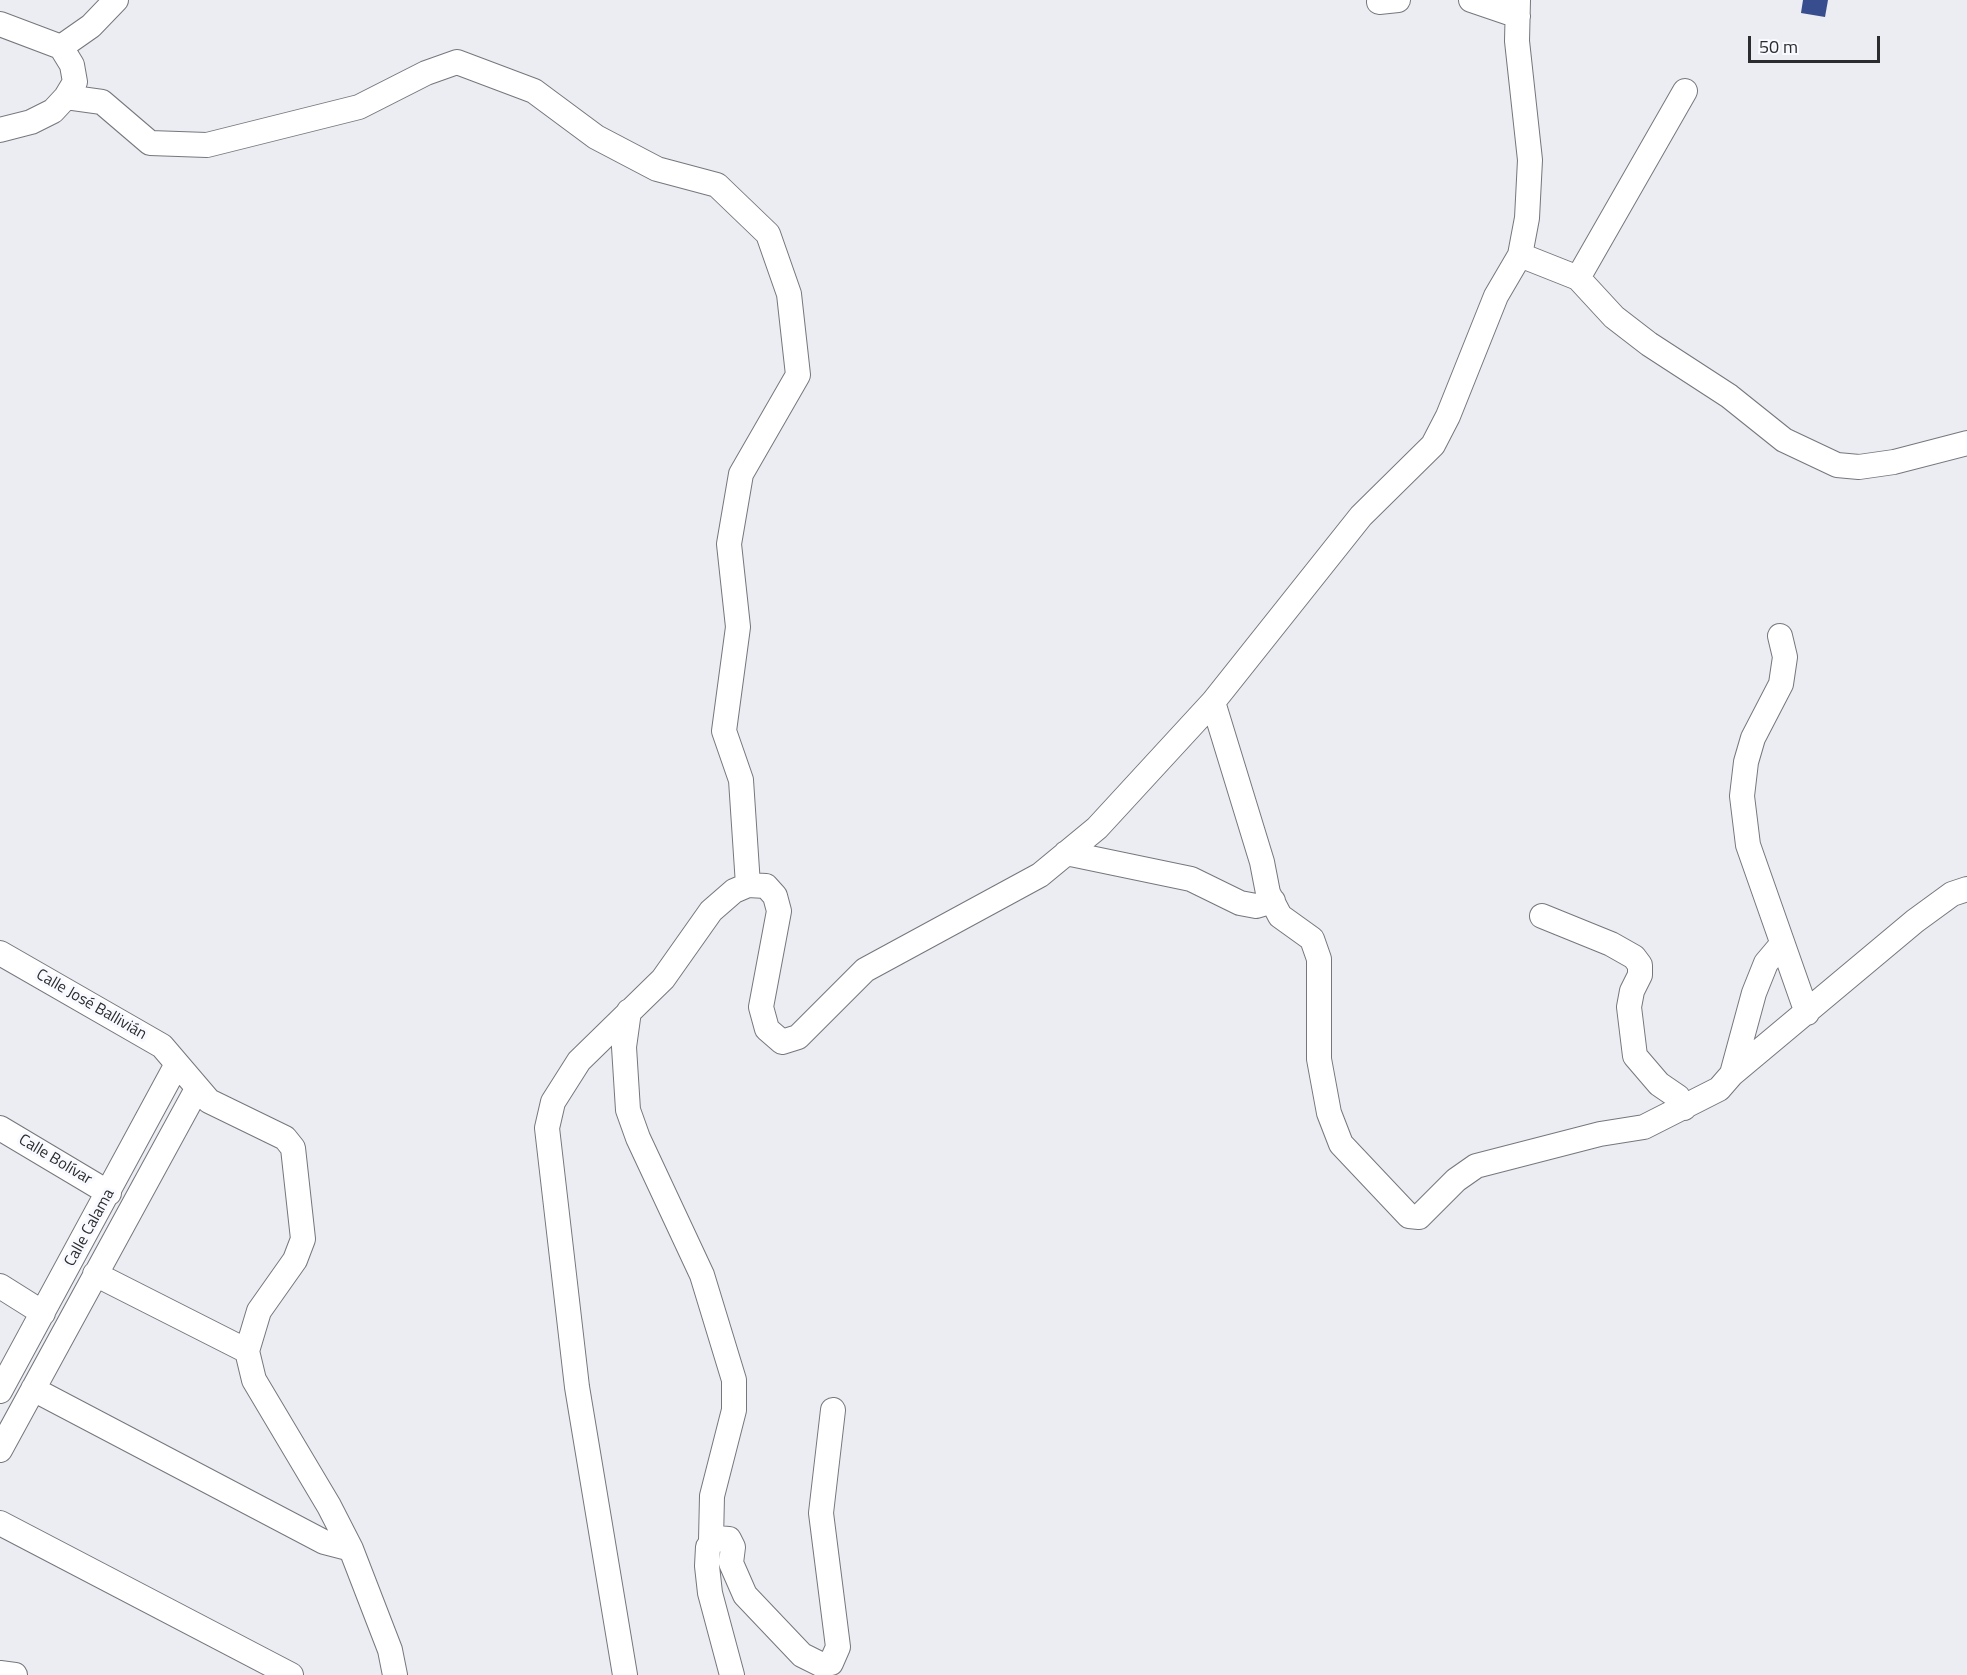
<!DOCTYPE html>
<meta charset="utf-8">
<style>
body{margin:0}
#map{position:relative;width:1967px;height:1675px;overflow:hidden;background:#ebedf3;font-family:"Titillium Web",sans-serif}
canvas{display:block}
.scale{position:absolute;left:1748px;top:36px;width:132px;height:27px;box-sizing:border-box;border:3px solid #2b2c2e;border-top:0;padding-left:8px;font-size:18px;line-height:21px;white-space:nowrap;color:#2b2c2e;-webkit-text-stroke:4px #f9faff;paint-order:stroke}
</style>
<div id="map">
<canvas width="1967" height="1675"></canvas>
<div class="scale">50 m</div>
</div>
<script>
const context = document.querySelector('canvas').getContext('2d');
context.lineJoin = 'round';
function fill(path, color) { context.fillStyle = color; context.fill(path, 'evenodd'); }
const poly = rows => new Path2D(rows.map(r => 'M' + r).join(''));
function stroke(path, color, width, dash) { context.strokeStyle = color; context.lineWidth = width; context.lineCap = dash ? 'butt' : 'round'; context.setLineDash(dash || []); context.stroke(path); }
function write(font, color, halo, rows, align = 'center') {
  context.font = font + ' "Titillium Web",sans-serif'; context.lineWidth = 6; context.setLineDash([]); context.textBaseline = 'middle'; context.strokeStyle = halo; context.fillStyle = color; for (const [text, x, y, turn = 0] of rows) {
    context.save(); context.translate(x, y); context.rotate((+turn || 0) * Math.PI / 180); context.textAlign = isNaN(turn) ? turn : align; if (halo) context.strokeText(text, 0, 0); context.fillText(text, 0, 0); context.restore();
  }
}
fill(poly([
 [1803,0,1828,0,1825,17,1801,13]
]), '#374d8e');
const minor = poly([
 [1471,0,1518,16],
 [1379,2,1398,0],
 [0,24,61,47,72,65,75,82,66,97,53,111,31,122,0,130],
 [61,47,91,26,116,0],
 [66,97,102,102,150,143,207,145,359,107,426,73,457,62,534,91,596,137,657,169,717,185,768,234,789,294,798,375,741,474,729,544,738,627,724,731,741,780,748,885],
 [1520,255,1578,278,1614,317,1649,344,1729,396,1784,440,1837,465,1859,467,1894,462,1967,443],
 [1578,278,1685,91],
 [1780,636,1785,657,1781,684,1753,738,1746,762,1742,796,1748,845,1807,1013],
 [1213,702,1262,862,1268,893,1280,916,1312,939,1319,959,1319,1059,1329,1113,1341,1144,1409,1216,1419,1217,1456,1180,1476,1166,1600,1134,1644,1127,1719,1089,1732,1074,1754,993,1766,963,1782,944],
 [1066,853,1191,879,1240,903,1256,906,1273,901],
 [1542,916,1611,944,1634,957,1640,965,1640,975,1632,991,1629,1007,1635,1056,1659,1084,1678,1097,1684,1108],
 [0,953,162,1046,209,1101,285,1138,293,1148,303,1239,295,1260,259,1311,247,1351,254,1380,329,1506,351,1549],
 [629,1011,624,1047,628,1110,638,1138,702,1275,734,1380,734,1410,712,1496,711,1540],
 [1732,1074,1915,921,1952,894,1967,889],
 [0,1128,109,1193],
 [95,1274,247,1351],
 [0,1286,43,1313],
 [33,1389,324,1542,351,1549,390,1650,395,1675],
 [0,1391,177,1064],
 [0,1450,197,1089],
 [0,1523,291,1675],
 [0,1673,15,1675],
 [625,1675,577,1387,547,1128,553,1102,579,1061,663,979,711,911,734,891,748,885,766,886,775,896,779,911,761,1007,767,1029,782,1042,798,1037,865,970,1040,875,1097,828,1213,702,1361,516,1433,445,1448,416,1496,296,1520,255,1527,218,1530,160,1517,41,1518,0],
 [732,1675,710,1593,707,1566,708,1547,716,1538,729,1539,733,1547,731,1563,745,1595,802,1655,820,1664,831,1663,838,1647,821,1513,833,1410]
]);
stroke(minor, '#75777c', 26);
stroke(minor, '#fff', 24);
write('16px', '#2b2c2e', '#f9faff', [
 ["Calle José Ballivián",91,1005,30],
 ["Calle Bolívar",55,1160,31],
 ["Calle Calama",90,1228,-61]
]);
</script>
